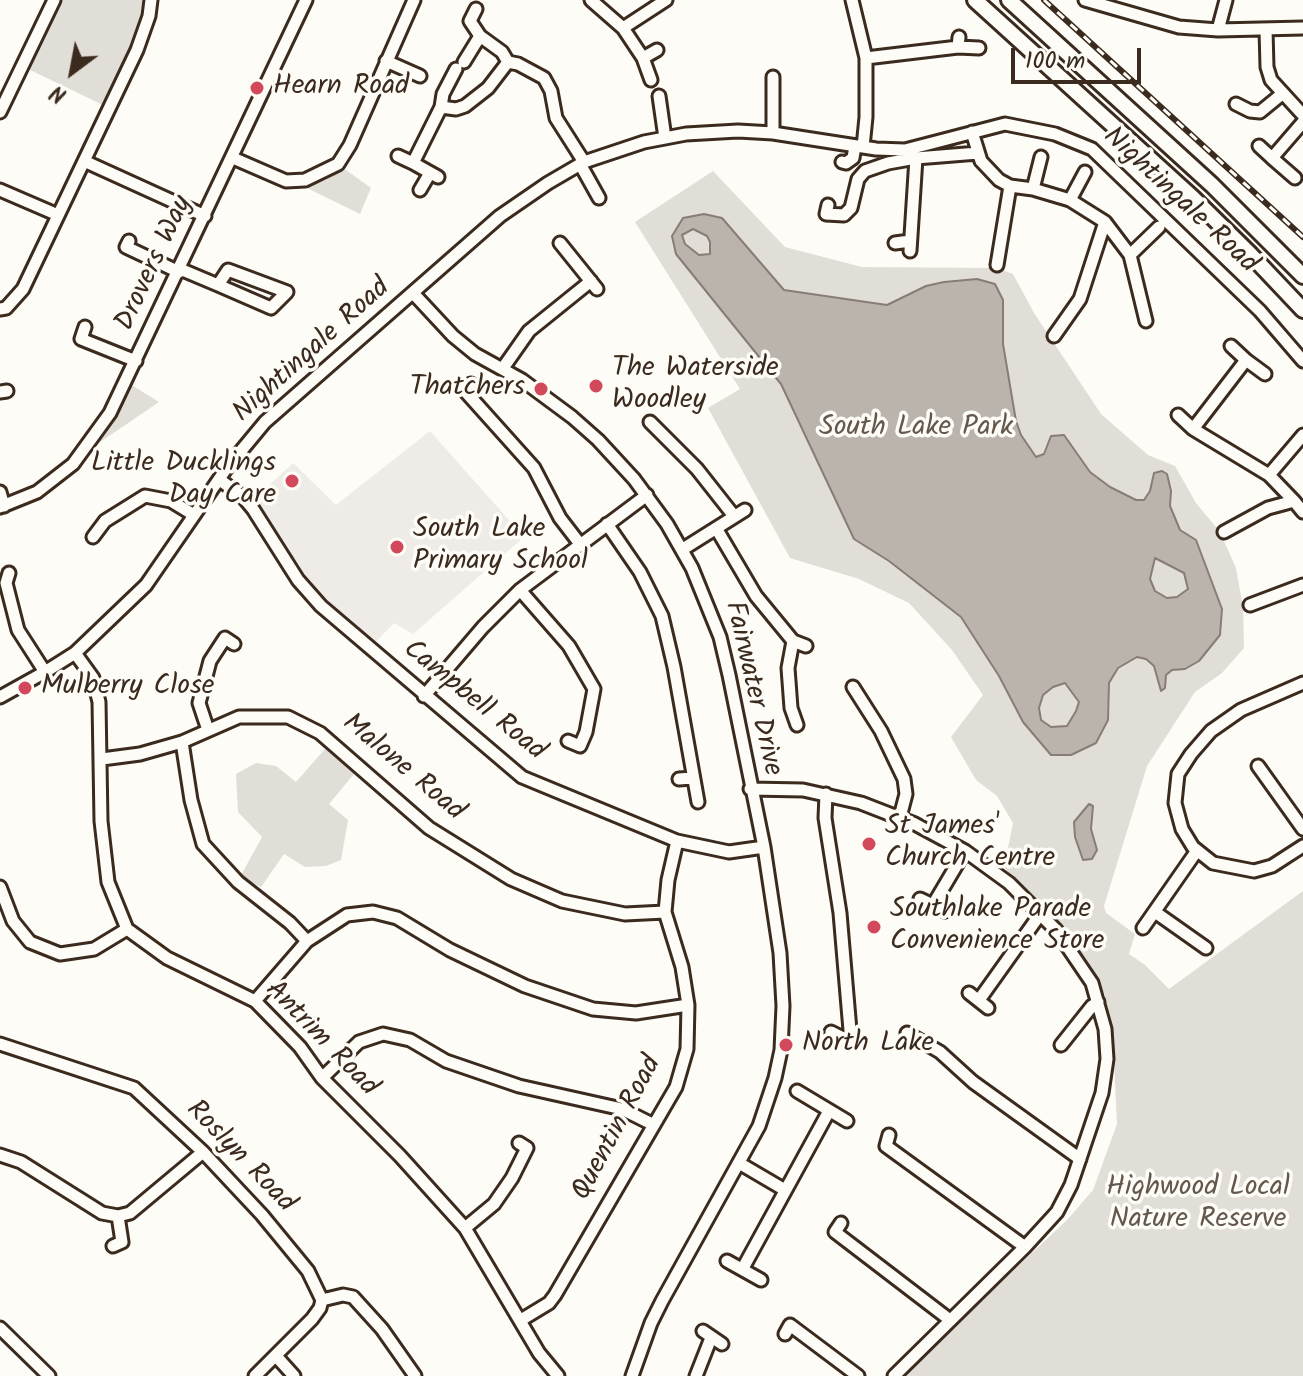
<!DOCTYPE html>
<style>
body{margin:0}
#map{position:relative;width:1303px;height:1376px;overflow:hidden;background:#fdfcf7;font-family:Kalam,sans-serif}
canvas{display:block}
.north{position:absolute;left:32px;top:32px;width:80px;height:80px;-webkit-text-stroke:6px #fdfcf7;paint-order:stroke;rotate:212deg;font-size:22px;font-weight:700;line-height:32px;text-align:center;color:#3b2a1e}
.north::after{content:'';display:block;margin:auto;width:28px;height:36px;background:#3b2a1e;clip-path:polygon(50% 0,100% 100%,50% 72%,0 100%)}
.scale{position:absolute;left:1011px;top:48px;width:130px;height:36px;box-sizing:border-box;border:4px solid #3b2a1e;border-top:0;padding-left:10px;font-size:24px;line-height:28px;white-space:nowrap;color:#3b2a1e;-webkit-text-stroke:6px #fdfcf7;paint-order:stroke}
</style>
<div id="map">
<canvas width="1303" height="1376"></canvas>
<div class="north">N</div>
<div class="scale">100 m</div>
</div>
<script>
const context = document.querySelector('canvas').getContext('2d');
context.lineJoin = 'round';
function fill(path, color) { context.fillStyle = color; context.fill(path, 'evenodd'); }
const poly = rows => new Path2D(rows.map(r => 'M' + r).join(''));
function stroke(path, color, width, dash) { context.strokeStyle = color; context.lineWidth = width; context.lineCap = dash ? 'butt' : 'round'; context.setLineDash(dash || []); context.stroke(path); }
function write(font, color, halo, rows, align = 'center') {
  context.font = font + ' Kalam,sans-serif'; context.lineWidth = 7; context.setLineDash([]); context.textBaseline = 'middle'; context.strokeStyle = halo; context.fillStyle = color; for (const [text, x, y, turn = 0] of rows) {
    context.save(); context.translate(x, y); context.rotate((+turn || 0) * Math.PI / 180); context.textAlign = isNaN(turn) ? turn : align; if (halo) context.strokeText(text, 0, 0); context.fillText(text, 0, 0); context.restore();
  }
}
fill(poly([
 [430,431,524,537,413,634,394,623,372,646,299,577,285,556,272,525,253,500,293,463,336,505]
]), '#efece7');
fill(poly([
 [54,0,151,0,109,108,22,66],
 [342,167,371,188,360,214,305,187,326,180],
 [713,171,785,247,862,267,997,268,1013,274,1034,313,1101,414,1148,455,1175,466,1196,503,1220,532,1236,568,1243,607,1244,648,1222,673,1195,692,1147,766,1104,906,1106,913,1135,934,1129,954,1145,965,1169,989,1303,891,1303,1376,901,1376,1067,1220,1093,1190,1117,1124,1113,1043,1105,995,1077,949,1004,867,1013,823,997,796,976,780,951,737,983,695,952,650,909,603,859,579,790,558,708,408,740,389,635,222],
 [130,384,159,402,90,449,115,415],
 [325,749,354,774,329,804,348,820,341,860,326,866,305,867,284,854,261,887,240,877,262,837,238,812,236,774,256,763,276,766,296,782]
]), '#e1ded7');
const water = poly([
 [704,214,722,218,784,290,887,305,926,286,944,282,977,279,995,284,1003,300,1003,344,1016,421,1021,435,1036,457,1044,454,1051,436,1064,435,1090,472,1110,487,1136,500,1144,500,1150,491,1154,473,1162,471,1167,474,1171,491,1170,506,1180,530,1196,540,1222,609,1220,635,1199,661,1185,669,1172,670,1166,675,1165,688,1161,691,1154,666,1146,659,1137,657,1118,668,1109,683,1108,720,1096,743,1071,755,1051,755,1023,722,999,676,961,617,889,561,854,539,781,384,676,254,672,236,683,218,704,214],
 [693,229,707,236,710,242,710,254,699,255,685,244,682,235,693,229],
 [1155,558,1184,573,1188,589,1177,597,1167,598,1155,591,1150,579,1155,558],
 [1065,683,1079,702,1076,711,1067,726,1051,727,1041,720,1039,708,1043,695,1053,687,1065,683],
 [1089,804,1093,806,1091,829,1097,850,1092,859,1083,860,1075,837,1074,822,1089,804]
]);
fill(water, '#bbb4ad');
stroke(water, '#887d74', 2);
const minor = poly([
 [591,0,623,28,643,58,651,80],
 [852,0,866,58,866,117,863,147],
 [1085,0,1179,27,1218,30,1303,28],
 [476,9,470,21,480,36,502,52,508,62,518,64,544,78,551,91,556,118,584,162],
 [623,28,666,0],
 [1218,30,1226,0],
 [1266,30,1267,67,1271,80,1303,115],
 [958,47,979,48],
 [643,58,657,50],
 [866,58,958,47,959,37],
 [386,61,420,76],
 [464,62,480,36],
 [773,77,773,133],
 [659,96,665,138],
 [1236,104,1250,111,1260,112,1282,94],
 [441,107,456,109,465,106,488,88,508,62],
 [0,112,54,0],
 [972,132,981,161,999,180,1010,186,1033,189,1070,200,1105,222,1130,255,1146,321],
 [1259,146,1272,158,1303,122],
 [398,156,413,163],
 [233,158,286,181,305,180,338,164,350,145,414,0],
 [1272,158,1295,178],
 [84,161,205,216],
 [842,162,846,163,853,158,855,146],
 [580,164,599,198],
 [438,177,413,163,441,107,443,94,456,69],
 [1033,189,1041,157],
 [0,190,58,215],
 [420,190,430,173],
 [1070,200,1085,172],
 [828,205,826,214,844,215,851,208,858,179,865,171,888,163,916,158],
 [129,241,126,247,179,272],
 [560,243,597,289],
 [895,243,910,241],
 [910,251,916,158,978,153],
 [1130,255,1159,227],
 [997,265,1010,186],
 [180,269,218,285,271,308,287,292,228,270,218,285],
 [413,293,453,336,475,354,522,380,572,417,598,440,634,479,667,524,692,568,720,637,729,675,764,847,780,953,783,1006,781,1050,775,1078,759,1126,662,1301,651,1323,632,1376],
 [0,309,6,308,23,289,137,50,149,16,151,0],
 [85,327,81,339,136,361],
 [1054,336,1080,299,1105,222],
 [1231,346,1246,360],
 [503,368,529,331,591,281],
 [471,384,465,391,534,468,560,518,580,544],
 [0,392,7,391],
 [1178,415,1193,429,1269,475,1303,435],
 [650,422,697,469,734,516],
 [1193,429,1246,360,1265,374],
 [220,480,243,497,253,509,298,580,321,606,522,777,677,841,729,852,764,847],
 [0,492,4,506],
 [1294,501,1303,512],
 [0,507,37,492,73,464,110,413,306,0],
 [607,524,640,572,662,616,674,667,698,802],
 [716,528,756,596,793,641,806,646],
 [1224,532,1268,508,1294,501,1269,475],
 [93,537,105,521,145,496,171,501,194,515],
 [683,549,745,510],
 [9,573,6,583,18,630,45,672],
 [520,590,569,646,594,689,586,732,580,746,568,741],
 [1250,605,1303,585],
 [793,641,788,668,791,708,797,725],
 [75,653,93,678,99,702,101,821,108,882,127,929,167,958,255,1001,300,1047,322,1078,400,1156,465,1228,539,1353,558,1376],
 [1303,683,1241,710,1211,731,1191,754,1178,774,1175,803,1182,829,1193,847,1213,863,1254,871,1272,866,1303,846],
 [853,687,881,731,904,779,906,794,900,817],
 [424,696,483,627,520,590,647,495],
 [0,697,45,672,75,653,146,585,226,469,265,422,500,216,548,183,584,162,644,142,686,134,738,131,773,133,876,149,905,150,1005,124,1055,134,1092,149,1260,311,1303,361],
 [208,730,199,703,210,661,225,638,234,644],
 [182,742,191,800,203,844,238,882,290,923,307,941],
 [102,759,140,754,182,742,239,717,288,717,320,733,429,828,511,879,562,901,625,914,665,912],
 [1258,766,1303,829],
 [679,779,692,778],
 [750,789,803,790,861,803,915,824,965,851,1009,883,1056,930,1092,983,1105,1029,1107,1059,1102,1093,1071,1185,1057,1212,1025,1247,894,1376],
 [826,794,825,818,840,913,851,1042,831,1032],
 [0,887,13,921,30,942,60,954,94,949,127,929],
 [920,899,945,911],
 [933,905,965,851],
 [1155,912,1206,948],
 [1143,928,1196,852],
 [969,993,988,1008],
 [979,1000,1041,913],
 [255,1001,307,941,347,915,373,912,397,918,450,950,525,986,593,1009,636,1013,688,1005],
 [907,1033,940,1052,973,1082,1080,1159],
 [0,1044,134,1088,203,1152,262,1215,308,1271,322,1300,320,1308,312,1319,255,1376],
 [1061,1045,1092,1006,1098,1002],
 [322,1078,359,1042,383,1034,410,1040,446,1061,519,1086,622,1109,654,1125],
 [797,1091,847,1121],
 [889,1135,886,1146,1025,1247],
 [0,1155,21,1162,102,1213,118,1216,130,1213,203,1152],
 [739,1163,785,1190],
 [841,1223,835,1232,950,1320],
 [465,1228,494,1204,512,1178,527,1148,519,1143],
 [113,1246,122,1242,118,1216],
 [727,1261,761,1280],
 [743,1268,829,1111],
 [322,1300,343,1295,353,1297,382,1329,415,1376],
 [521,1320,549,1303,555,1295,676,1087,687,1049,688,1005,682,967,665,912,668,880,677,841],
 [0,1328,49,1376],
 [703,1331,722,1344],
 [785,1334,790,1325,858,1376],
 [276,1356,294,1376],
 [696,1376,711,1338]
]);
const major = poly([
 [975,0,1193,198,1251,255,1303,310],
 [1009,0,1212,185,1303,276]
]);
stroke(minor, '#3b2a1e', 17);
stroke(major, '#3b2a1e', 20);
stroke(minor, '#fdfcf7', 11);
stroke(major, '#fdfcf7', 14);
const rail = poly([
 [1044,0,1303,237]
]);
stroke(rail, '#3b2a1e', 6);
stroke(rail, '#fdfcf7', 3, [9]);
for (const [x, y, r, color] of [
 [257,88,8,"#d1495b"],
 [596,386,8,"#d1495b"],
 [541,389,8,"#d1495b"],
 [292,481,8,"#d1495b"],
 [397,547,8,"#d1495b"],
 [25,688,8,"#d1495b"],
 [869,844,8,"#d1495b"],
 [874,927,8,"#d1495b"],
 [786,1045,8,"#d1495b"]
]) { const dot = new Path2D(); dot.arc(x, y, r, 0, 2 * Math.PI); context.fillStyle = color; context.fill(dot); stroke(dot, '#fdfcf7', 3); }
write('28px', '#3b2a1e', '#fdfcf7', [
 ["Hearn Road",273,88],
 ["The Waterside",612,370],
 ["Woodley",612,402],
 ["Thatchers",525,389,"right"],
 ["Little Ducklings",276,465,"right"],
 ["Day Care",276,497,"right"],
 ["South Lake",413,531],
 ["Primary School",413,563],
 ["Mulberry Close",41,688],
 ["St James'",885,828],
 ["Church Centre",885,860],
 ["Southlake Parade",890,911],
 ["Convenience Store",890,943],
 ["North Lake",802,1045]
], 'left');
write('28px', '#3b2a1e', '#fdfcf7', [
 ["Nightingale Road",1179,202,43],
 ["Drovers Way",156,264,-65],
 ["Nightingale Road",313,352,-42],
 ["Fairwater Drive",751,689,77],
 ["Campbell Road",473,702,39],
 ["Malone Road",402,769,40],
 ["Antrim Road",320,1040,46],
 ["Quentin Road",619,1129,-62],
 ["Roslyn Road",239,1158,46]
]);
write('28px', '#64574c', '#fdfcf7', [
 ["South Lake Park",916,429],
 ["Highwood Local",1198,1189],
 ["Nature Reserve",1198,1221]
]);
</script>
